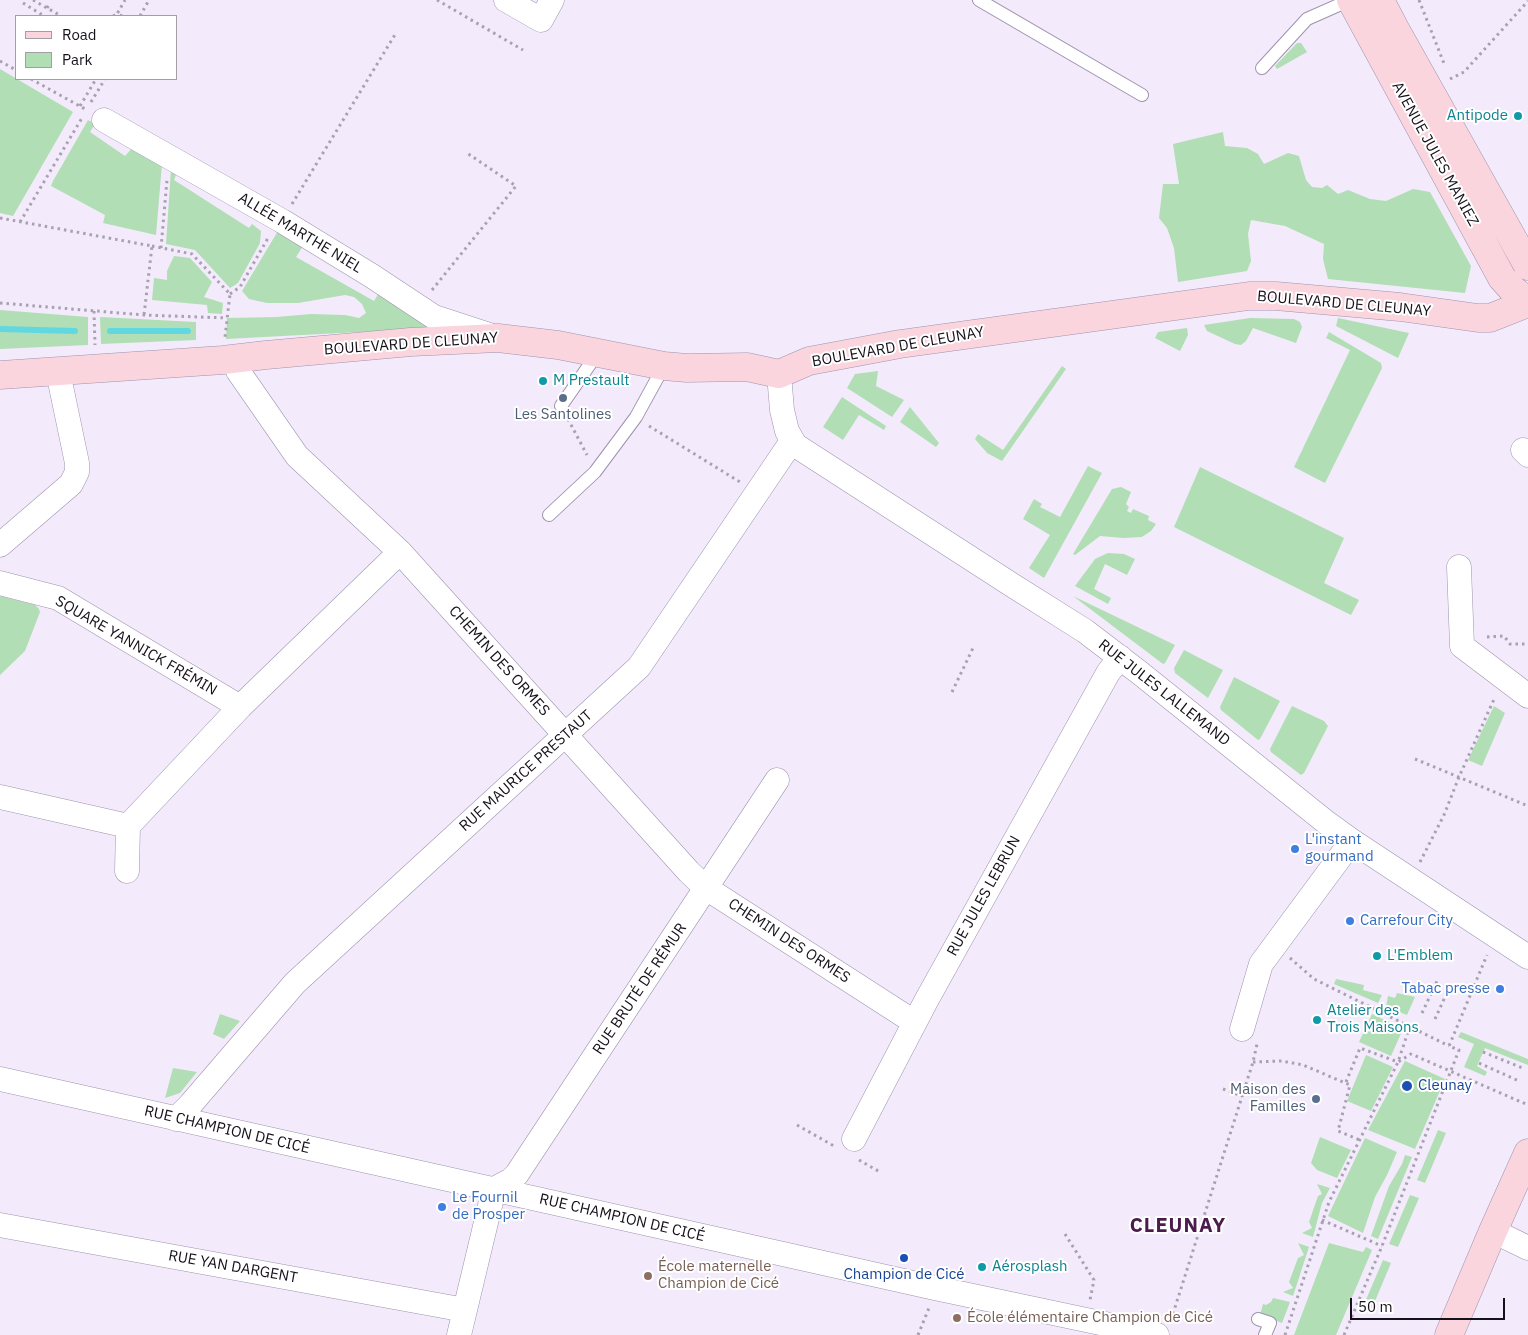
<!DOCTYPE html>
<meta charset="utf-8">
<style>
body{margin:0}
#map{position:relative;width:1528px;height:1335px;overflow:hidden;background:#f3ebfc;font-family:"IBM Plex Sans",sans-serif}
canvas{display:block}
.legend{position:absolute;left:15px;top:15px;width:162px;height:65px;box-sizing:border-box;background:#fff;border:1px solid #a19fa3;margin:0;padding:6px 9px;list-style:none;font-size:15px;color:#151019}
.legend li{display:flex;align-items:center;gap:10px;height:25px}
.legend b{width:25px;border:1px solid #a19fa3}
.scale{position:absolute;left:1350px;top:1298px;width:155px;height:22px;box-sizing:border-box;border:2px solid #151019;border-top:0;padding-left:6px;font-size:15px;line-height:18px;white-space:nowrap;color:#151019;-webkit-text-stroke:4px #fff;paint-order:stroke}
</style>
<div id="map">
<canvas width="1528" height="1335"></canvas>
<ul class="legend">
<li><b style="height:6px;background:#fad5de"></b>Road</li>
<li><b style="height:14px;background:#b1deb4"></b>Park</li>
</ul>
<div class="scale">50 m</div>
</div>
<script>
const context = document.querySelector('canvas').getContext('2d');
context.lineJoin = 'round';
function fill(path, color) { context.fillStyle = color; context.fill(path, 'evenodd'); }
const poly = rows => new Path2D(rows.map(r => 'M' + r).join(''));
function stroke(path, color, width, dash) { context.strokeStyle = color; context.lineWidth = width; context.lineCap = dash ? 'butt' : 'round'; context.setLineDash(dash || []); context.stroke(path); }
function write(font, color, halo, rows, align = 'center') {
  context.font = font + ' "IBM Plex Sans",sans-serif'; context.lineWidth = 4; context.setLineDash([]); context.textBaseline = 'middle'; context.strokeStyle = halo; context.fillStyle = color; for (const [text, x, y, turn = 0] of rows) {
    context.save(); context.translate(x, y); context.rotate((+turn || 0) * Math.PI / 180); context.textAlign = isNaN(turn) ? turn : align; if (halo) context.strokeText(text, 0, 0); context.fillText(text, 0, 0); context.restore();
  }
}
fill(poly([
 [1297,43,1301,43,1307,52,1277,69,1275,66],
 [0,69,73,112,13,216,0,213],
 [88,120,95,124,90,132,125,156,133,147,162,164,156,235,103,223,105,215,51,186,53,181],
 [1223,132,1225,146,1247,148,1258,154,1264,164,1288,153,1299,156,1306,180,1312,187,1322,188,1327,185,1338,194,1348,190,1370,199,1386,201,1413,189,1430,192,1471,266,1465,293,1328,279,1323,259,1324,244,1285,226,1251,220,1248,234,1251,261,1247,271,1178,282,1174,248,1167,228,1159,218,1163,184,1179,184,1173,144],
 [171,169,177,172,174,180,249,228,252,224,261,231,260,243,238,283,230,288,195,250,166,244],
 [278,231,303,246,296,257,374,301,380,291,436,328,226,339,227,318,277,317,311,314,345,315,359,318,366,313,362,304,354,297,345,295,298,303,267,303,249,299,242,291],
 [174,256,190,258,212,282,204,297,223,303,222,314,208,313,207,305,152,300,154,278,167,280,167,271],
 [0,310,88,317,88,345,0,349],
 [100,317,196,322,196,340,101,344],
 [1250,318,1294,319,1300,322,1302,327,1296,343,1253,328,1246,341,1241,345,1235,344,1207,331,1204,325],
 [1338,318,1409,333,1398,358,1336,326],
 [1187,328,1188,335,1180,351,1155,338,1158,332],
 [1329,332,1381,363,1382,368,1325,483,1294,467,1350,350,1326,338],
 [1062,366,1066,369,1002,461,987,453,975,439,978,434,1003,450],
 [878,371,876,386,904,400,892,417,847,388,855,374],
 [842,397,886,426,884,430,859,415,843,440,823,427],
 [910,407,939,443,936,447,900,422],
 [1088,466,1102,473,1044,578,1029,568,1050,535,1023,519,1034,499,1042,504,1040,507,1060,517],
 [1200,467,1344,538,1324,583,1359,600,1351,615,1174,527],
 [1121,487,1131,492,1126,504,1129,507,1127,511,1131,513,1133,509,1149,516,1148,520,1156,524,1151,531,1142,537,1123,538,1100,536,1075,555,1073,554,1112,489],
 [1108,553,1124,554,1135,559,1127,575,1105,564,1094,589,1111,598,1108,604,1075,586,1095,559],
 [0,596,35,605,39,609,40,612,25,651,0,675],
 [1073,596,1175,645,1165,663,1163,664],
 [1184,650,1223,670,1208,698,1175,673,1174,668],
 [1234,677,1280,701,1260,739,1258,740,1221,710,1220,707],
 [1292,706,1324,721,1328,726,1304,773,1301,775,1271,752,1270,749],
 [1494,706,1505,713,1482,766,1468,760],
 [1336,979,1364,985,1363,990,1382,995,1378,1003,1334,984],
 [1397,993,1415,997,1407,1015,1386,1007,1388,996,1395,998],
 [220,1014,240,1021,224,1039,213,1034],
 [1372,1014,1403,1029,1391,1056,1359,1042],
 [1461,1032,1528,1059,1528,1065,1485,1048,1477,1066,1487,1072,1485,1076,1464,1067,1474,1044,1458,1037],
 [1366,1055,1393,1067,1371,1111,1347,1101],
 [1405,1061,1445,1079,1415,1149,1368,1130],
 [173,1068,197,1072,180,1093,165,1098],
 [1438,1130,1446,1133,1425,1183,1417,1180],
 [1320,1137,1351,1150,1337,1178,1317,1170,1311,1163],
 [1365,1138,1397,1152,1387,1175,1375,1197,1363,1233,1328,1216],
 [1405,1155,1412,1157,1378,1239,1371,1236,1389,1186,1402,1164],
 [1317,1184,1330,1188,1322,1203,1313,1237,1302,1233,1312,1228,1309,1222,1318,1196,1322,1194],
 [1410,1195,1419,1198,1398,1247,1389,1244],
 [1298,1243,1309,1247,1293,1296,1283,1292,1293,1288,1289,1282,1298,1258,1304,1255],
 [1329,1243,1363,1252,1366,1247,1372,1250,1336,1335,1294,1335],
 [1383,1260,1391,1263,1370,1313,1362,1309],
 [1273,1298,1290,1302,1282,1323,1260,1315,1263,1304,1266,1305,1271,1302]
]), '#b1deb4');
stroke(poly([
 [0,329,75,331],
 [110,331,188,331]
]), '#61d8e1', 6);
const lane = poly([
 [979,0,1142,95],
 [1262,68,1307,19,1350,0],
 [561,406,597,354],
 [549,515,595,472,636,417,664,366],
 [1258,1319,1270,1323,1265,1335]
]);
const street = poly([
 [506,0,541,20,552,0],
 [104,120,282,221,372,276,434,317,492,336],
 [235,359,238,371,297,456,400,552,689,872,706,888,914,1022],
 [779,374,782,410,787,431,795,445,1012,585,1085,631,1140,673,1327,823,1352,841,1528,957],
 [1523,450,1528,455],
 [0,545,71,484,77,472,77,463,58,372],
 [1459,567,1462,646,1528,696],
 [0,583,58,598,240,707,128,826,0,797],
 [240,707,400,552],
 [127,871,128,826],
 [1242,1029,1261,964,1352,841],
 [0,1079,935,1288,1157,1335],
 [176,1119,190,1105,295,983,639,667,792,441],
 [854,1139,926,1001,1108,673,1120,657],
 [0,1225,465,1310],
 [1493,1231,1528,1248],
 [459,1335,494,1189,511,1180,517,1174,777,780]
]);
const secondary = poly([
 [1351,0,1502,278,1511,288,1522,297,1528,299],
 [1380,0,1394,27,1528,266],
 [0,375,223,360,266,355,411,342,498,338,558,345,664,366,687,368,747,367,779,374,809,361,900,344,1249,296,1276,296,1400,307,1478,318,1490,318,1528,303],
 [1449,1335,1493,1231,1528,1153]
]);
stroke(lane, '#9f92ad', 14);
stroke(street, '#9f92ad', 25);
stroke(secondary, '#9f92ad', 29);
stroke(poly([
 [33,0,61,16],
 [437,0,523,50],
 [1419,0,1445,66],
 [23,3,44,16],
 [47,8,50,3],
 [113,16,117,14],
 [122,16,117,14,125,0],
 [140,16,149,0],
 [0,61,16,70],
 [31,79,85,109],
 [1450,79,1464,72,1528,1],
 [91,102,105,79],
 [80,106,96,79],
 [292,204,396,33],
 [0,218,152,246,144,315],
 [20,222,82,118],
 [152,246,192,254,230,294,225,337],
 [161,248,167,180],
 [432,290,516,186,467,153],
 [230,294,240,287,268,238],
 [0,303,144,315,227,318],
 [94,311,95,345],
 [568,419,587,455],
 [649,426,740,482],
 [1487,637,1504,636,1510,644,1528,644],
 [952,692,973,648],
 [1415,759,1528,806],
 [1420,862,1444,815,1459,777,1495,697],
 [1290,958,1314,979,1449,1046],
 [1422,1013,1438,979],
 [1435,1019,1450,986],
 [1483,1052,1525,1069],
 [1253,1062,1282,1061,1303,1065,1350,1085,1338,1131,1360,1140],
 [1479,1063,1519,1081],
 [1346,1082,1360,1048,1398,1062,1411,1054,1528,1105],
 [1223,1089,1242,1096],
 [797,1125,834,1146],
 [859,1160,880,1172],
 [1322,1220,1382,1246],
 [1065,1234,1094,1280,1090,1300],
 [1171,1320,1253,1062,1257,1044],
 [918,1335,929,1308],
 [1285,1335,1329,1202,1398,1062,1410,1026],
 [1344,1335,1382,1246,1459,1050,1449,1046,1487,955]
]), '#a8a1b0', 3, [2.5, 4]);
stroke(lane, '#fff', 12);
stroke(street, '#fff', 24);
stroke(secondary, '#fad5de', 28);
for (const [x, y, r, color] of [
 [1518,116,5,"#0f9aa8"],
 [543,381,5,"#0f9aa8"],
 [563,398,5,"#5c6f8a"],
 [1295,849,5,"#3f7fe0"],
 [1350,921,5,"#3f7fe0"],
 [1377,956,5,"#0f9aa8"],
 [1500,989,5,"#3f7fe0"],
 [1317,1020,5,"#0f9aa8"],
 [1407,1086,6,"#1a4fb4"],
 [1316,1099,5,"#5c6f8a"],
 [442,1207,5,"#3f7fe0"],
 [904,1258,5,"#1a4fb4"],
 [982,1267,5,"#0f9aa8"],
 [648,1276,5,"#8d6e63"],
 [957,1318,5,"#8d6e63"]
]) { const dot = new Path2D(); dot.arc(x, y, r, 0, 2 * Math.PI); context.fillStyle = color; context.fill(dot); stroke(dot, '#fff', 2); }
write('15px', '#0d838f', '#fff', [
 ["Antipode",1508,116,"right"],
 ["M Prestault",553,381],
 ["L'Emblem",1387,956],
 ["Atelier des",1327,1011],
 ["Trois Maisons",1327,1028],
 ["Aérosplash",992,1267]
], 'left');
write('15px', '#151019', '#fff', [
 ["AVENUE JULES MANIEZ",1435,154,61],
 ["ALLÉE MARTHE NIEL",300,233,31],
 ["BOULEVARD DE CLEUNAY",1344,304,5],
 ["BOULEVARD DE CLEUNAY",411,344,-4],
 ["BOULEVARD DE CLEUNAY",898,347,-10],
 ["SQUARE YANNICK FRÉMIN",136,646,30],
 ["CHEMIN DES ORMES",499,661,48],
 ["RUE JULES LALLEMAND",1164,693,38],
 ["RUE MAURICE PRESTAUT",526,771,-42],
 ["RUE JULES LEBRUN",984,896,-61],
 ["CHEMIN DES ORMES",789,941,33],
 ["RUE BRUTÉ DE RÉMUR",640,989,-56],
 ["RUE CHAMPION DE CICÉ",227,1130,13],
 ["RUE CHAMPION DE CICÉ",622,1218,13],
 ["RUE YAN DARGENT",233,1267,10]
]);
write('15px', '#4e5e75', '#fff', [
 ["Les Santolines",563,415],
 ["Maison des",1306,1090,"right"],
 ["Familles",1306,1107,"right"]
]);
write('15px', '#366cbe', '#fff', [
 ["L'instant",1305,840],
 ["gourmand",1305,857],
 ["Carrefour City",1360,921],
 ["Tabac presse",1490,989,"right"],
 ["Le Fournil",452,1198],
 ["de Prosper",452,1215]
], 'left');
write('15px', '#164399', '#fff', [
 ["Cleunay",1418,1086],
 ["Champion de Cicé",904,1275,"center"]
], 'left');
write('15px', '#785e54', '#fff', [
 ["École maternelle",658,1267],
 ["Champion de Cicé",658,1284],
 ["École élémentaire Champion de Cicé",967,1318]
], 'left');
context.letterSpacing = '1px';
write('bold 20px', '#4a1b4c', '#fff', [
 ["CLEUNAY",1178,1226]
]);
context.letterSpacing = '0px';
</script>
